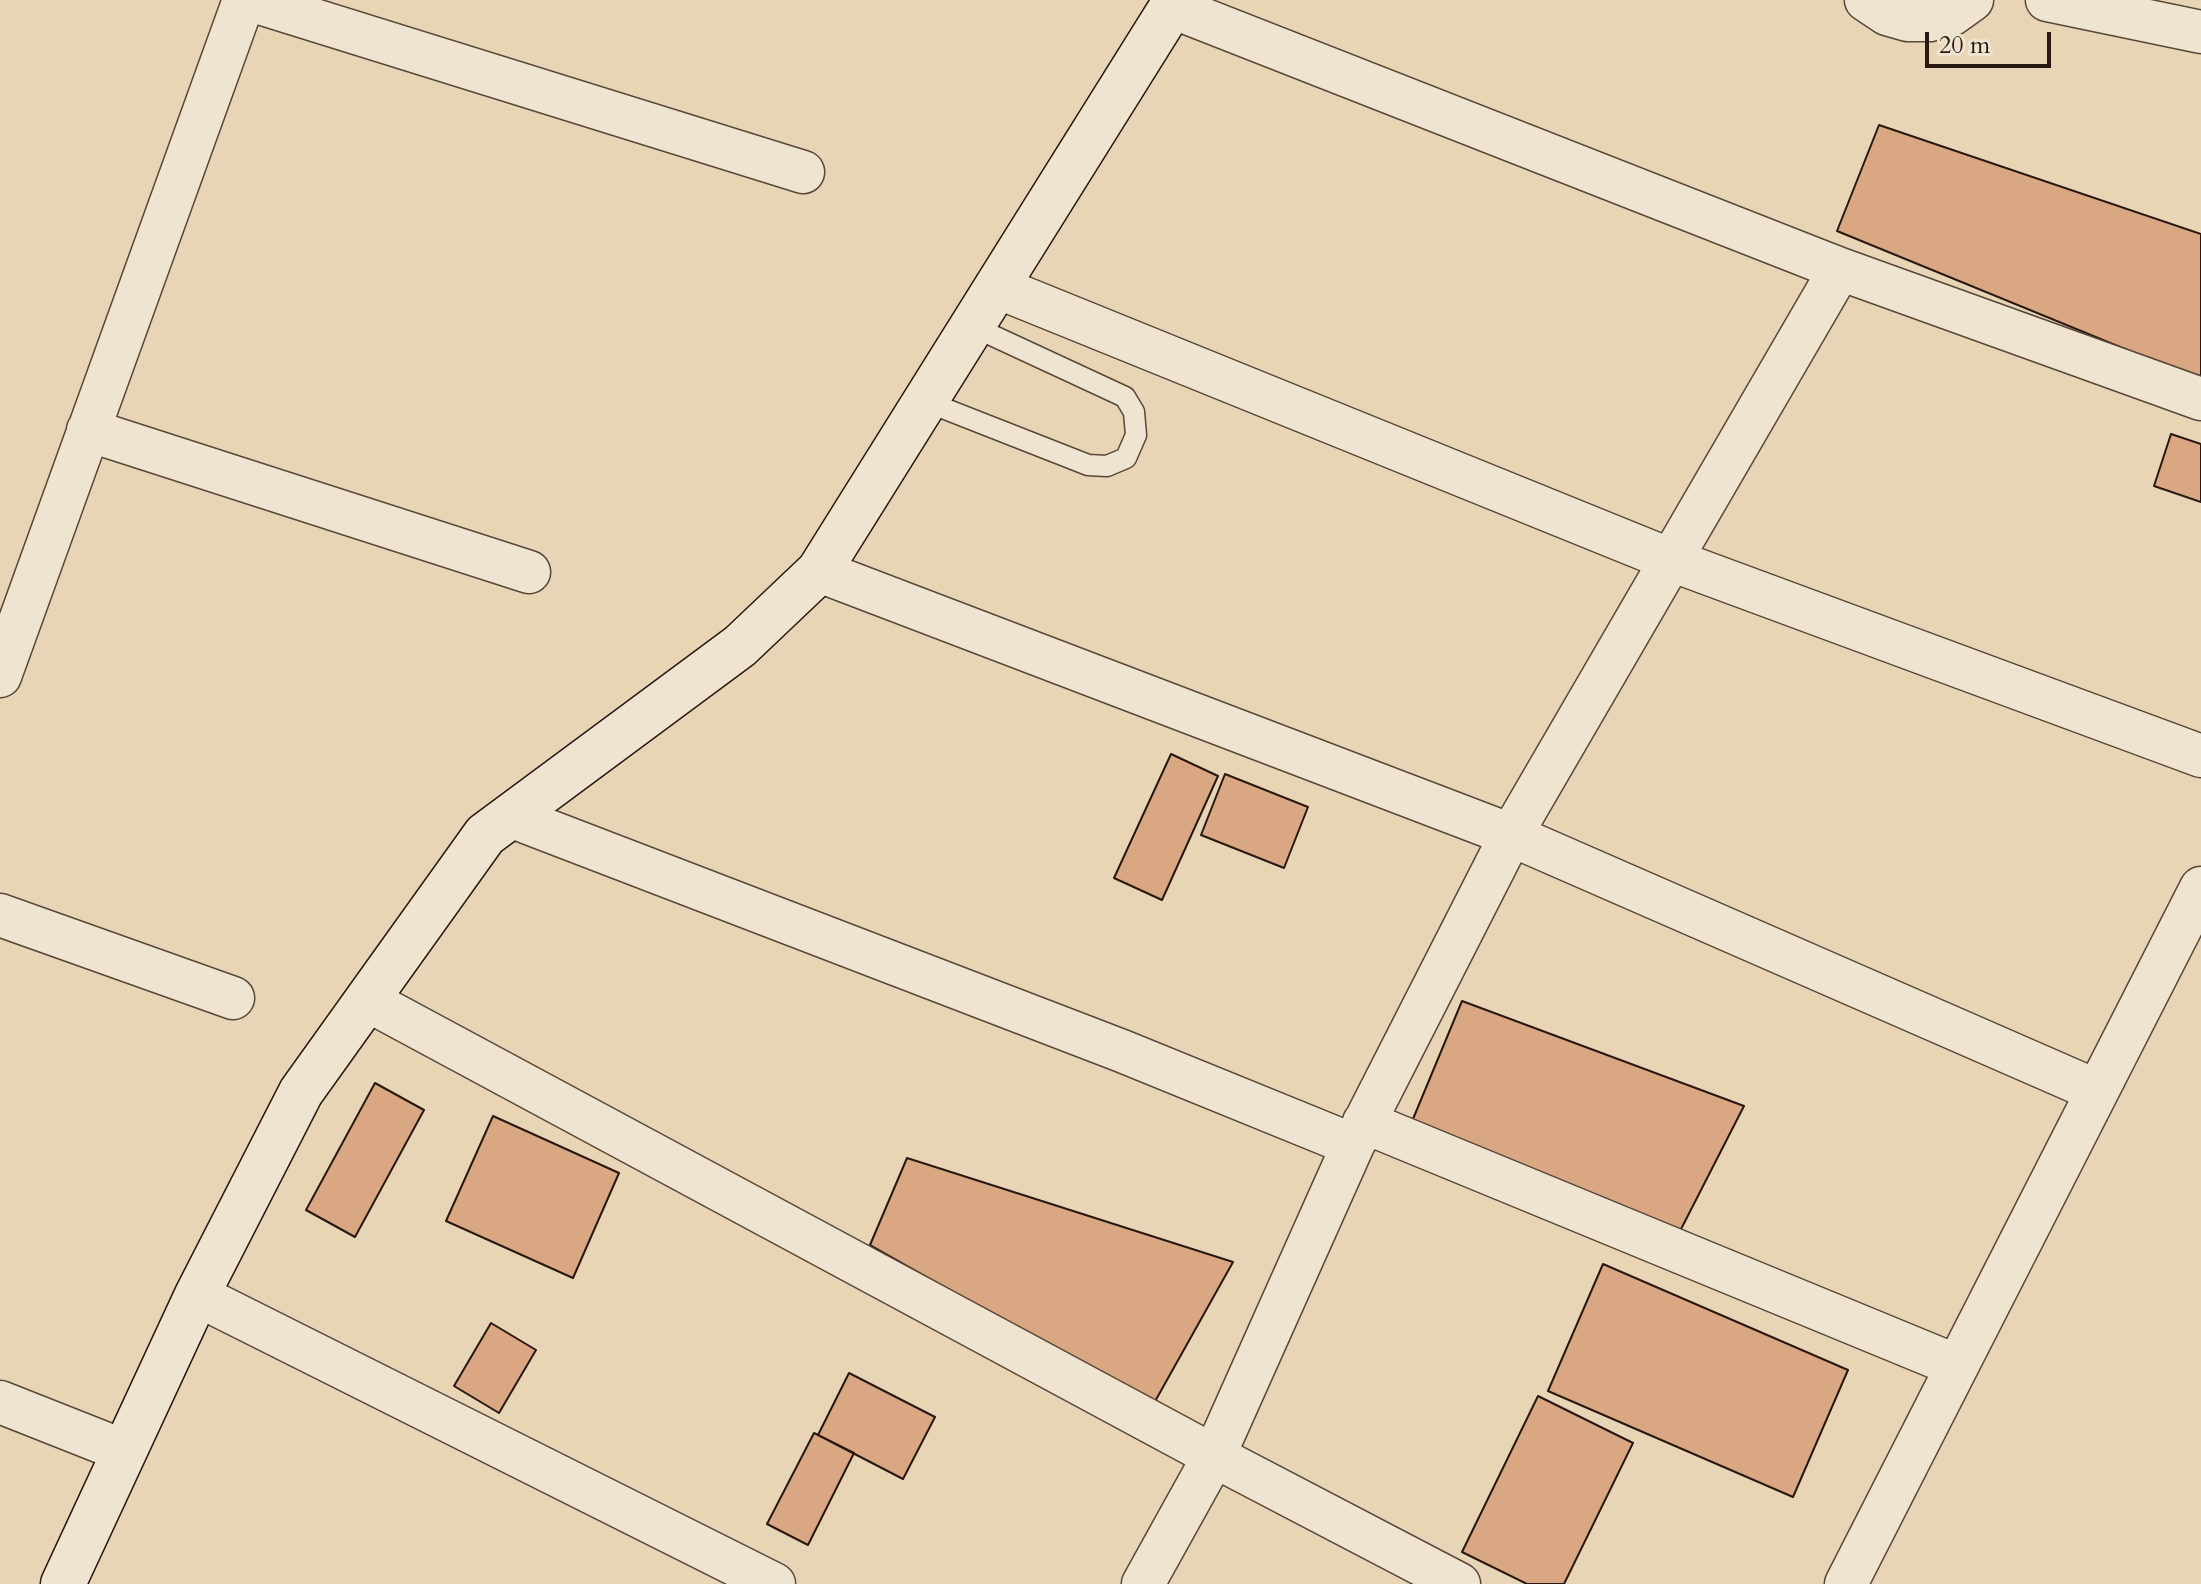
<!DOCTYPE html>
<style>
body{margin:0}
#map{position:relative;width:2201px;height:1584px;overflow:hidden;background:#e7d5b5;font-family:Cardo,serif}
canvas{display:block}
.scale{position:absolute;left:1925px;top:32px;width:126px;height:36px;box-sizing:border-box;border:4px solid #281811;border-top:0;padding-left:10px;font-size:24px;line-height:28px;white-space:nowrap;color:#281811;-webkit-text-stroke:6px #efe4cf;paint-order:stroke}
</style>
<div id="map">
<canvas width="2201" height="1584"></canvas>
<div class="scale">20 m</div>
</div>
<script>
const context = document.querySelector('canvas').getContext('2d');
context.lineJoin = 'round';
function fill(path, color) { context.fillStyle = color; context.fill(path, 'evenodd'); }
const poly = rows => new Path2D(rows.map(r => 'M' + r).join(''));
function stroke(path, color, width, dash) { context.strokeStyle = color; context.lineWidth = width; context.lineCap = dash ? 'butt' : 'round'; context.setLineDash(dash || []); context.stroke(path); }
const building = poly([
 [1879,125,2201,234,2201,380,1837,231,1879,125],
 [2171,434,2201,444,2201,502,2154,486,2171,434],
 [1171,754,1218,776,1162,900,1114,878,1171,754],
 [1225,774,1308,807,1284,868,1201,835,1225,774],
 [1462,1001,1744,1106,1678,1235,1408,1131,1462,1001],
 [375,1083,424,1110,355,1237,306,1210,375,1083],
 [493,1116,619,1173,573,1278,446,1221,493,1116],
 [907,1158,1233,1262,1153,1405,870,1245,907,1158],
 [1603,1264,1848,1370,1793,1497,1548,1391,1603,1264],
 [491,1323,536,1350,499,1413,454,1386,491,1323],
 [849,1373,935,1417,903,1479,818,1435,849,1373],
 [1538,1396,1633,1443,1564,1584,1527,1584,1462,1552,1538,1396],
 [814,1433,854,1453,808,1545,767,1524,814,1433]
]);
fill(building, '#d9a782');
stroke(building, '#281811', 2);
const lane = poly([
 [925,401,1088,465,1107,466,1126,458,1136,435,1134,412,1125,397,972,326]
]);
const street = poly([
 [250,0,803,172],
 [1866,0,1887,14,1908,20,1930,20,1951,15,1972,0],
 [2047,0,2201,32],
 [1172,7,1840,269,2201,399],
 [997,287,1671,560,2201,756],
 [88,430,529,572],
 [819,571,1511,835,2097,1091],
 [0,676,244,0],
 [510,816,1122,1051,1353,1145,1511,835,1840,269],
 [0,915,233,998],
 [367,1000,1214,1456,1459,1584],
 [1364,1122,1957,1366],
 [197,1295,774,1584],
 [0,1402,124,1451],
 [1143,1584,1214,1456,1353,1145],
 [1846,1584,2201,888]
]);
const secondary = poly([
 [63,1584,197,1295,301,1092,485,835,740,646,819,571,1176,0]
]);
stroke(lane, '#58473a', 23);
stroke(street, '#58473a', 45);
stroke(secondary, '#281811', 47);
stroke(lane, '#efe4cf', 20);
stroke(street, '#efe4cf', 42);
stroke(secondary, '#efe4cf', 44);
</script>
